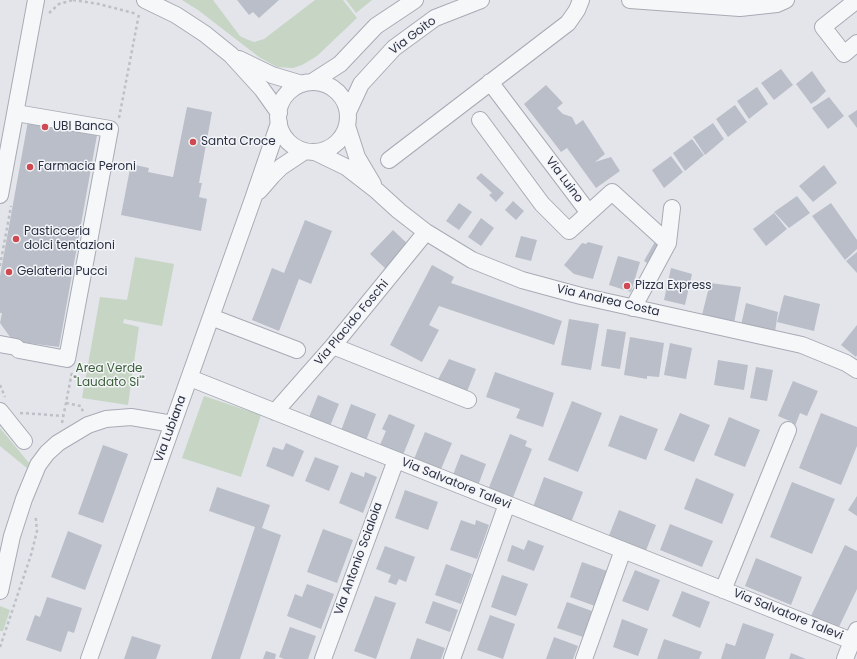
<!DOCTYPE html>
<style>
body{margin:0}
canvas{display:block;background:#e3e5eb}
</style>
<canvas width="857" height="659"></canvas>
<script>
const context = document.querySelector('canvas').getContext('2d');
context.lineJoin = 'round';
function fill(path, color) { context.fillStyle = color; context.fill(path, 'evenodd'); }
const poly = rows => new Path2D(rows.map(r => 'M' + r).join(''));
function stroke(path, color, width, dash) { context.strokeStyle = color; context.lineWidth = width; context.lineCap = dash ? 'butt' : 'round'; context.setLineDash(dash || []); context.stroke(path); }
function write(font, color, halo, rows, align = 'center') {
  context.font = font + ' Poppins,sans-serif'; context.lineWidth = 3; context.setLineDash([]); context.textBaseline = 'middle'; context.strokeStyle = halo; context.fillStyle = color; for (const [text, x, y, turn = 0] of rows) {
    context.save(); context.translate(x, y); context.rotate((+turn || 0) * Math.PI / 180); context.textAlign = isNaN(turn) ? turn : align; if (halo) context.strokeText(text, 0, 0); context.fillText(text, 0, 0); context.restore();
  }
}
fill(poly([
 [182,0,213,0,240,36,246,39,254,42,264,39,315,0,343,0,357,18,317,56,302,65,293,68,277,67,259,57,198,10],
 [346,0,372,0,356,13],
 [135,257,174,264,162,326,124,319,123,323,139,327,128,405,82,398,100,297,127,300],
 [204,396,261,415,241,477,182,458],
 [0,428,29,463,28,469,0,446],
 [0,606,10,610,3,631,0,631]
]), '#c7d5c4');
fill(poly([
 [237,0,279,0,259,18,253,12,249,15],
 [781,69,793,85,774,100,761,83],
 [812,71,826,91,817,100,811,104,796,84],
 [546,85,563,103,557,108,563,114,572,117,576,125,583,120,605,154,595,162,611,157,620,171,596,188,567,148,561,152,524,104],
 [757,87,768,104,749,119,737,101],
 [829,97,844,116,828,129,812,108],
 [735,105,747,122,728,137,716,119],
 [187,107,212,112,199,183,202,183,199,197,207,199,201,231,121,215,131,164,149,168,148,172,173,177],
 [857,110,857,128,848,116],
 [28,121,97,135,59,347,13,341,0,323,2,313,0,313,0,276],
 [713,123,724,139,705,155,693,137],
 [692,139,704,155,685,171,673,153],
 [671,156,683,172,664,188,652,170],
 [824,165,837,183,813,202,799,186],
 [481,173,504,193,496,202,489,195,492,193,476,178],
 [797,196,810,213,789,228,774,212],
 [513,201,524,211,516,220,505,210],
 [459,203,472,212,459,230,446,221],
 [831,203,857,240,857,249,845,260,812,216],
 [774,213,787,229,766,246,753,229],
 [481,218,494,228,481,246,468,237],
 [305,220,332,231,311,284,299,279,279,331,252,320,272,268,284,273],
 [393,230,410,246,387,270,370,254],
 [521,236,537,240,531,261,515,257],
 [656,240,665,248,654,267,644,261],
 [588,242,603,246,593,279,574,274,564,265,582,243,586,244],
 [857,252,857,273,846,261],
 [618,256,640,262,631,292,609,285],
 [432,265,454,277,451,283,562,321,554,345,439,306,429,325,439,330,422,362,390,345],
 [671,268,692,274,685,305,664,300],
 [710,283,741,287,734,323,702,315],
 [784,295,820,304,814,331,777,322],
 [746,303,778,312,775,332,741,325],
 [569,319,599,324,591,370,561,365],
 [857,325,857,355,856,357,841,345],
 [607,329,626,332,620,369,601,366],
 [630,337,664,343,659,377,647,376,647,379,624,375],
 [670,343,692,348,686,379,664,375],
 [449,359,476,369,464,399,434,387],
 [718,360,748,365,744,390,714,385],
 [756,367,773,370,767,401,750,398],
 [495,372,554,393,543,427,516,418,520,409,486,397],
 [793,381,818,391,807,416,800,413,795,426,791,424,792,422,778,416],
 [318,395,339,404,328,431,307,422],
 [572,401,602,413,578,472,548,460],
 [351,404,376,414,364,446,339,436],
 [680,413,710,425,694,462,664,450],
 [821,413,857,427,857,446,841,485,799,468],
 [389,414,415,425,401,460,379,447,386,431,382,429],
 [620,415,658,429,646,460,608,446],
 [729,417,760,430,745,467,714,455],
 [425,432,452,443,439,474,412,464],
 [510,434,527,441,525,446,532,449,510,505,486,495],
 [286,443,304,451,293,477,266,466,273,447,283,450],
 [103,445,128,454,103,523,78,514],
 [461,454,486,464,476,491,451,480],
 [315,457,339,466,329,491,305,481],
 [351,472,364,477,365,472,377,477,363,513,339,503],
 [544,477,583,492,570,525,532,510],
 [696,478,734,494,722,524,684,509],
 [792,482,835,499,812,554,770,537],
 [217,487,270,505,262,528,281,535,240,659,211,659,255,527,209,511],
 [405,490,438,502,428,530,395,518],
 [857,496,857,516,848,510],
 [619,510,656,525,645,553,608,538],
 [461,520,475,525,476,520,489,525,477,559,450,550],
 [670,524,713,541,702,567,660,550],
 [323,529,353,540,337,583,307,572],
 [68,531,102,545,85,590,51,577],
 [528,540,544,546,534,571,507,561,512,545,524,550],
 [845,545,857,551,857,589,838,629,811,616],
 [385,546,415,557,406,582,399,579,396,585,388,582,391,575,376,569],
 [756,558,802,577,791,605,745,586],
 [582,562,607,571,595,606,570,597],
 [446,564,472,574,461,604,435,595],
 [635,570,660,580,648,611,622,601],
 [502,575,528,584,516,616,491,607],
 [307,584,334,594,321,629,287,616,295,594,302,597],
 [682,591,710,602,700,628,672,616],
 [375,596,396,603,376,659,354,651],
 [47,597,82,608,74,633,68,631,61,652,26,640,35,615,40,617],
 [433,601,458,610,450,632,425,623],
 [567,602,592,611,583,637,557,628],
 [490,615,515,624,503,659,477,650],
 [622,619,648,629,638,656,613,647],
 [743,623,774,634,765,659,721,659,726,643,735,646],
 [290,627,316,636,308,659,284,659,279,657],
 [132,636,161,645,156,659,124,659],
 [554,637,578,646,573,659,546,659],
 [417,638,445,648,441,659,410,659],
 [664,639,702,652,699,659,657,659],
 [266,651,276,654,275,659,263,659],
 [791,653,806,659,789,659]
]), '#babec8');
const minor = poly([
 [145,0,176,15,205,34,231,55,262,89,279,113],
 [630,0,740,8,777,4,786,0],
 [857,0,823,27,844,54,857,43],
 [239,59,272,75,302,84],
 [312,82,340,64,376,26,415,0],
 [490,82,589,213],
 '278 117a35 35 0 1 1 70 0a35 35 0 1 1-70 0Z',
 [348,112,361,84,394,48,435,18,481,0],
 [480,120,542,204,569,231,612,192,668,243],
 [347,126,357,157,373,184],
 [315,152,346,167,377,191,399,211,426,232,472,260,522,280,581,296,802,345,846,363,857,370],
 [389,160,568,23,577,10,581,0],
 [259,191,272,176,281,167,305,151],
 [0,195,36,0],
 [633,308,668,243,672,208],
 [211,317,297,350],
 [0,344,16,347,19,350,67,359,110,129,16,113],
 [333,346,468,400],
 [190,378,852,641],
 [0,411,24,441],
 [275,412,333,346,426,232],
 [723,590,788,430],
 [0,591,12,536,24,499,38,465,47,453,58,443,88,425,106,419,131,417,173,424],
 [89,659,253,199,279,123],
 [323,659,396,460],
 [452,659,507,504],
 [584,659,623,550],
 [845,659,852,641,857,630]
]);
stroke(minor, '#a8abb5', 18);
stroke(poly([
 [73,0,99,4,137,14],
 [49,13,59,4,73,0],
 [119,118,139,14],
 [0,266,11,206],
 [0,385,5,397],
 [66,403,81,406,83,412],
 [20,413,37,414,64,416],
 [62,423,72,372],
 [0,647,31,555,37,531,36,520,35,516]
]), '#bdc0c6', 2.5, [3, 3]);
stroke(minor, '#f6f7f9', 16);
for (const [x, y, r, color] of [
 [45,127,4,"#ce4a50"],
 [193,142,4,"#ce4a50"],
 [30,167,4,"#ce4a50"],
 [16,239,4,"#ce4a50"],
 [9,272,4,"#ce4a50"],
 [627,286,4,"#ce4a50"]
]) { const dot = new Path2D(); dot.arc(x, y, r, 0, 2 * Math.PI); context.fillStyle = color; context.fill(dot); stroke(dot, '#f3f5f8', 1.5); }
write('12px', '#2b3143', '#f3f5f8', [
 ["Via Goito",413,36,-37],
 ["Via Luino",564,180,53],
 ["Via Andrea Costa",608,301,13],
 ["Via Placido Foschi",352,323,-50],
 ["Via Lubiana",171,429,-70],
 ["Via Salvatore Talevi",456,484,22],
 ["Via Antonio Scialoia",359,559,-70],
 ["Via Salvatore Talevi",788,615,22]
]);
write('12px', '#2b3143', '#f3f5f8', [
 ["UBI Banca",53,127],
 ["Santa Croce",201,142],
 ["Farmacia Peroni",38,167],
 ["Pasticceria",24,232],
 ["dolci tentazioni",24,246],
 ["Gelateria Pucci",17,272],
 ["Pizza Express",635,286]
], 'left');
write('12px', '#3b5f38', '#f3f5f8', [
 ["Area Verde",109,369],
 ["\"Laudato Si'\"",109,383]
]);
</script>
